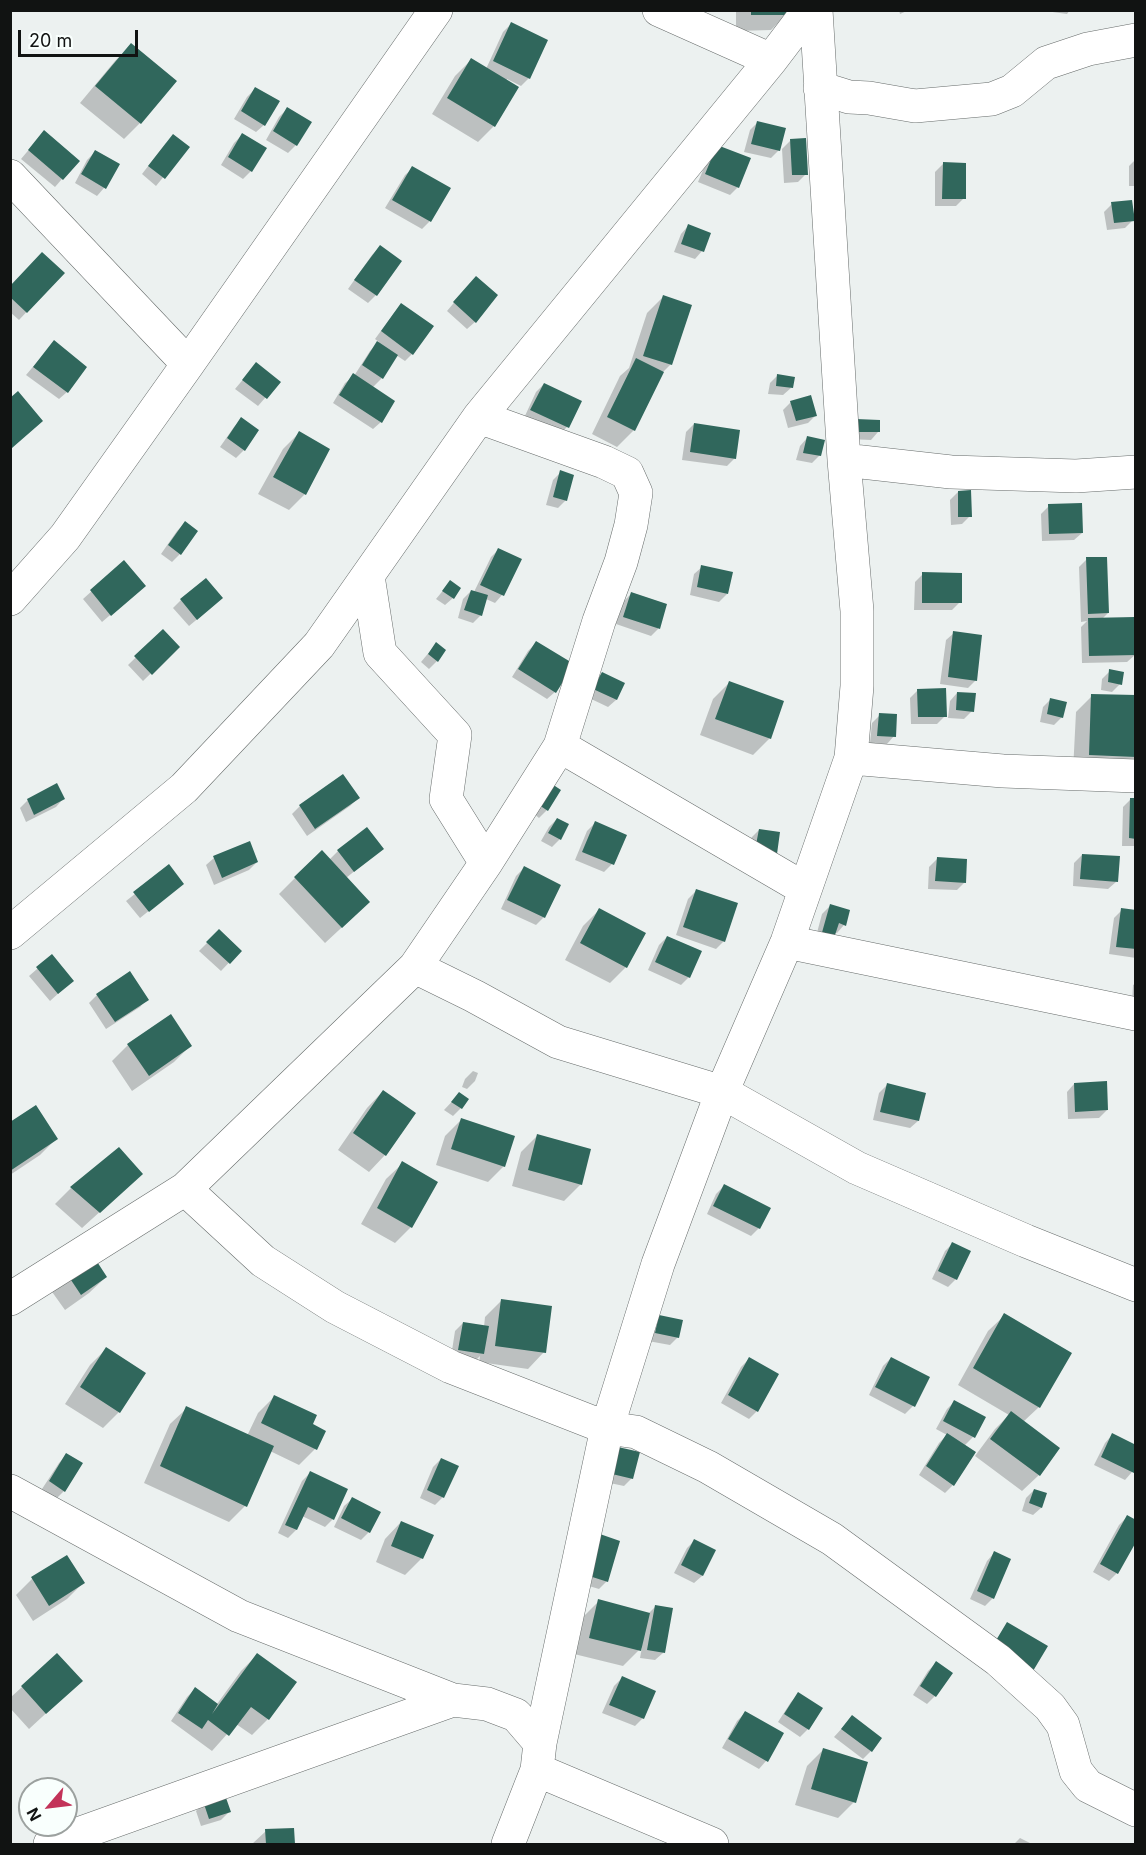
<!DOCTYPE html>
<style>
body{margin:0}
#map{position:relative;width:1146px;height:1855px;overflow:hidden;background:#ecf1f0;font-family:Inter,sans-serif}
canvas{display:block}
.frame{position:absolute;inset:0;border:12px solid #111312;pointer-events:none}
.north{position:absolute;left:18px;top:1777px;width:60px;height:60px;box-sizing:border-box;background:#f9fffd;border:2px solid #9ca19f;border-radius:50%;rotate:242deg;font-size:16px;font-weight:700;line-height:24px;text-align:center;color:#111312}
.north::after{content:'';display:block;margin:auto;width:21px;height:27px;background:#c33359;clip-path:polygon(50% 0,100% 100%,50% 72%,0 100%)}
.scale{position:absolute;left:18px;top:30px;width:120px;height:27px;box-sizing:border-box;border:3px solid #111312;border-top:0;padding-left:8px;font-size:18px;line-height:21px;white-space:nowrap;color:#111312;-webkit-text-stroke:4px #f9fffd;paint-order:stroke}
</style>
<div id="map">
<canvas width="1146" height="1855"></canvas>
<div class="frame"></div>
<div class="north">N</div>
<div class="scale">20 m</div>
</div>
<script>
const context = document.querySelector('canvas').getContext('2d');
context.lineJoin = 'round';
function fill(path, color) { context.fillStyle = color; context.fill(path, 'evenodd'); }
const poly = rows => new Path2D(rows.map(r => 'M' + r).join(''));
function stroke(path, color, width, dash) { context.strokeStyle = color; context.lineWidth = width; context.lineCap = dash ? 'butt' : 'round'; context.setLineDash(dash || []); context.stroke(path); }
fill(poly([
 [736,10,787,10,787,14,771,30,736,31],
 [899,10,909,10,900,14],
 [1038,10,1070,10,1067,14],
 [511,24,529,78,521,86,507,79,494,126,478,142,432,114,455,76,471,60,486,69,503,32],
 [131,45,140,123,124,139,80,103,115,61],
 [255,89,264,125,256,132,234,119,247,97],
 [287,109,296,145,288,153,266,140,279,117],
 [758,122,779,150,771,158,744,152,750,130],
 [242,135,251,171,243,179,221,165,234,143],
 [37,140,62,179,55,187,21,159],
 [790,141,806,174,798,182,784,183,782,149],
 [166,143,188,147,156,186,142,174],
 [95,152,104,188,97,196,75,183,87,160],
 [710,154,738,187,730,195,698,182],
 [1136,159,1136,186,1129,186,1129,166],
 [943,164,964,198,956,206,935,206,935,172],
 [413,168,449,189,429,222,422,229,385,208,405,175],
 [1112,204,1133,220,1125,228,1107,230,1104,212],
 [688,226,702,251,695,259,674,252,681,234],
 [380,247,376,295,368,303,348,289,372,255],
 [63,273,19,320,10,312,10,287],
 [468,286,475,322,467,329,447,311],
 [663,297,671,364,662,373,634,430,617,447,592,434,620,376,629,368,647,313],
 [401,305,412,354,405,361,396,355,382,378,372,388,381,422,373,429,333,403,345,383,354,376,370,351,379,342,375,339,394,313],
 [54,342,67,392,59,399,26,375],
 [256,364,279,382,258,406,235,389],
 [778,375,791,388,783,395,768,394,770,383],
 [544,384,580,401,567,427,559,435,524,418,536,392],
 [791,402,815,416,808,423,788,428,783,410],
 [242,419,244,450,236,458,220,447,234,427],
 [694,424,735,458,727,466,682,460,686,432],
 [848,428,878,432,871,440,848,439],
 [299,433,305,494,289,510,258,494,283,449],
 [807,438,820,455,812,463,796,460,800,446],
 [561,472,566,500,558,508,546,505,553,480],
 [958,492,970,516,962,524,951,525,950,500],
 [1049,506,1082,533,1074,540,1042,541,1041,514],
 [185,523,180,554,172,562,161,554,177,531],
 [498,550,520,560,502,595,495,603,486,599,481,615,473,623,458,618,463,599,471,591,474,592,491,557],
 [1087,559,1108,613,1102,619,1135,655,1127,662,1082,663,1081,627,1087,621,1081,622,1079,567],
 [124,562,136,593,102,622,83,599],
 [702,567,727,594,719,602,690,595,694,574],
 [923,574,960,602,952,610,914,610,915,582],
 [450,582,453,598,445,605,436,599],
 [631,594,666,605,658,629,651,636,616,624,623,602],
 [181,600,213,606,189,626,173,608],
 [163,631,178,647,143,681,128,665],
 [954,633,976,680,968,688,940,684,946,640],
 [536,643,555,692,547,699,512,677,528,651],
 [436,644,437,661,429,669,421,662],
 [1110,671,1120,684,1112,692,1101,690,1102,679],
 [602,673,623,683,616,700,608,707,587,697,594,681],
 [729,683,782,701,770,738,753,755,700,735,713,699],
 [918,690,945,716,937,724,911,724,910,698],
 [957,693,972,711,964,719,948,718,950,701],
 [1092,696,1136,697,1136,760,1073,771,1076,712],
 [1051,699,1062,717,1054,725,1040,722,1043,707],
 [880,715,894,736,887,744,870,743,872,723],
 [343,776,358,798,350,806,307,836,292,814,300,806],
 [552,786,547,810,539,818,533,813],
 [63,799,56,807,26,822,20,808,28,800],
 [1131,799,1136,800,1136,846,1122,846,1123,807],
 [557,819,560,839,552,847,541,841,549,827],
 [595,823,612,864,604,872,575,860,587,831],
 [759,830,779,833,748,858,751,838],
 [382,849,346,878,352,918,325,943,279,894,295,878,329,860,338,851],
 [1082,855,1116,882,1108,889,1073,886,1074,863],
 [214,858,257,862,249,870,214,885,206,865],
 [937,859,965,882,957,890,928,889,929,867],
 [169,867,182,884,140,918,126,901],
 [524,868,559,885,544,917,536,925,501,909,516,876],
 [696,891,724,941,716,949,676,935,688,899],
 [830,906,844,925,837,933,834,932,814,944,822,914],
 [599,910,626,967,610,983,565,960,583,926],
 [1122,910,1136,912,1136,958,1109,954,1114,918],
 [219,931,240,951,221,971,199,951],
 [667,937,689,977,681,985,648,970,659,945],
 [52,956,72,981,50,1001,29,976],
 [1136,983,1136,1005,1132,1005,1133,985],
 [97,995,147,999,140,1007,106,1029,89,1003],
 [128,1045,190,1046,174,1062,132,1091,112,1061],
 [473,1071,478,1073,475,1081,467,1089,462,1087,465,1079],
 [1074,1084,1107,1110,1099,1118,1068,1119,1067,1092],
 [887,1085,918,1121,910,1128,873,1120,879,1093],
 [383,1091,414,1114,385,1155,369,1172,338,1150,367,1108],
 [459,1094,461,1108,453,1116,444,1110],
 [461,1120,504,1166,488,1182,436,1165,445,1136],
 [10,1124,56,1139,40,1155,10,1175],
 [537,1136,581,1184,564,1201,512,1186,521,1152],
 [118,1149,124,1190,82,1228,55,1204,71,1188],
 [403,1163,411,1227,395,1243,361,1224,386,1179],
 [724,1186,759,1228,751,1236,707,1214,716,1194],
 [952,1244,956,1279,948,1287,932,1279,945,1251],
 [66,1273,106,1277,89,1293,65,1310,50,1289],
 [501,1301,544,1352,528,1369,479,1362,480,1356,475,1361,451,1357,455,1331,463,1323,484,1327,485,1317],
 [1005,1315,1039,1407,1023,1422,1039,1475,1022,1491,975,1456,995,1429,1009,1415,958,1385,988,1331],
 [659,1316,678,1337,670,1345,648,1341],
 [106,1349,119,1412,103,1428,65,1404,90,1365],
 [891,1358,928,1377,913,1406,905,1414,869,1395,883,1366],
 [749,1359,777,1375,757,1411,749,1419,721,1403,741,1367],
 [275,1396,311,1424,315,1449,299,1465,270,1451,245,1506,229,1522,144,1483,170,1424,187,1408,247,1436,258,1413],
 [954,1402,973,1437,964,1446,953,1485,945,1493,919,1475,939,1443,947,1435,936,1429,947,1409],
 [1112,1435,1132,1472,1125,1480,1094,1465,1105,1443],
 [66,1455,64,1491,56,1499,42,1489,59,1463],
 [611,1457,632,1478,624,1486,605,1482],
 [441,1459,443,1497,435,1505,420,1498,433,1467],
 [310,1473,333,1519,325,1527,302,1516,296,1530,288,1538,278,1533,302,1481],
 [1034,1490,1045,1494,1041,1508,1033,1515,1022,1511,1026,1498],
 [352,1499,379,1512,369,1532,361,1540,334,1527,344,1506],
 [1127,1517,1117,1573,1109,1581,1093,1572,1119,1525],
 [401,1522,432,1535,422,1558,405,1575,376,1562,385,1539],
 [597,1534,607,1581,599,1589,579,1583],
 [694,1541,714,1551,702,1576,694,1583,674,1573,687,1548],
 [994,1553,993,1598,985,1606,970,1599,987,1561],
 [32,1579,83,1583,67,1599,33,1621,16,1595],
 [599,1601,648,1614,656,1606,663,1653,655,1660,640,1658,642,1647,623,1666,574,1654,583,1617],
 [57,1655,81,1681,29,1729,10,1708,10,1698],
 [257,1655,268,1719,252,1735,236,1724,212,1751,171,1721,187,1697,195,1689,217,1704,241,1671],
 [936,1663,935,1696,927,1704,913,1695,928,1671],
 [622,1678,643,1718,635,1726,602,1713,614,1686],
 [799,1694,808,1729,800,1737,778,1722,791,1702],
 [745,1713,782,1734,766,1761,759,1769,722,1748,737,1721],
 [852,1717,871,1751,863,1759,834,1737],
 [824,1749,854,1802,838,1818,795,1805,807,1766],
 [204,1803,229,1812,221,1820,201,1826,196,1811],
 [293,1830,293,1844,252,1844,266,1831],
 [1020,1838,1032,1844,1014,1844]
]), '#0003');
fill(poly([
 [751,10,789,10,789,15,751,15],
 [511,22,548,40,530,79,493,61],
 [131,43,177,81,141,124,95,86],
 [471,58,519,87,495,127,447,98],
 [255,87,280,101,265,126,241,111],
 [287,107,312,122,297,146,273,131],
 [757,121,786,128,780,151,751,144],
 [44,130,80,161,63,180,28,150],
 [242,133,267,148,252,172,228,157],
 [173,134,190,147,165,179,148,166],
 [806,138,808,175,792,175,790,139],
 [717,145,751,158,739,188,705,174],
 [95,150,120,164,106,189,81,174],
 [943,162,966,163,966,199,942,199],
 [412,166,451,188,431,222,392,200],
 [1132,200,1135,221,1114,223,1111,202],
 [688,224,711,233,704,252,681,244],
 [380,245,402,261,377,296,354,280],
 [42,252,65,273,27,313,10,297,10,286],
 [476,276,498,295,476,323,453,302],
 [663,295,692,305,672,365,643,356],
 [401,303,434,326,413,355,381,331],
 [54,340,87,367,68,393,33,367],
 [377,341,398,355,383,379,362,365],
 [636,358,664,372,635,431,607,417],
 [256,362,281,382,267,399,242,380],
 [353,373,395,401,382,423,339,395],
 [777,374,795,377,793,388,776,386],
 [544,383,582,401,569,428,530,410],
 [18,391,43,421,12,448,10,446,10,398],
 [811,395,817,416,796,421,790,401],
 [241,417,259,430,245,451,227,438],
 [856,419,880,420,880,432,856,432],
 [694,423,740,430,736,459,690,452],
 [299,431,330,449,306,495,273,477],
 [807,436,825,440,821,456,803,453],
 [560,470,574,475,567,501,553,497],
 [971,490,972,517,958,517,958,491],
 [1082,503,1083,533,1049,534,1048,504],
 [185,521,198,531,181,555,168,545],
 [498,548,522,559,504,596,480,585],
 [1086,557,1107,557,1109,613,1088,614],
 [124,560,146,586,111,616,90,590],
 [701,565,733,572,728,594,697,587],
 [922,572,962,573,962,603,922,603],
 [206,578,223,598,197,620,180,599],
 [450,580,461,588,454,599,442,591],
 [471,590,488,595,482,616,464,610],
 [631,592,667,604,660,629,623,617],
 [1135,617,1136,655,1089,656,1088,618],
 [163,629,180,647,152,675,134,656],
 [953,631,982,635,977,681,948,677],
 [536,641,574,664,556,693,518,669],
 [436,642,446,650,438,662,428,654],
 [1109,669,1124,672,1122,685,1108,682],
 [602,672,625,683,617,700,593,689],
 [729,681,784,701,771,739,715,719],
 [946,688,947,717,918,717,917,689],
 [957,692,976,693,974,712,956,710],
 [1091,694,1136,695,1136,757,1089,755],
 [1050,698,1067,702,1063,718,1047,714],
 [879,713,897,714,896,737,877,736],
 [343,774,360,798,315,829,299,805],
 [57,783,65,799,34,815,27,799],
 [552,784,561,790,548,811,539,805],
 [1130,798,1136,798,1136,839,1129,838],
 [557,818,569,824,561,840,548,833],
 [595,821,627,835,614,865,582,852],
 [367,827,384,849,354,872,337,850],
 [759,829,780,832,777,854,755,850],
 [250,841,258,862,222,878,213,856],
 [322,850,370,902,342,928,294,877],
 [1082,854,1120,856,1118,882,1080,879],
 [937,857,967,859,966,883,935,881],
 [169,864,184,884,149,912,133,892],
 [524,866,561,885,545,918,507,900],
 [696,889,738,903,725,942,683,927],
 [830,904,850,910,846,926,839,923,833,941,821,936],
 [599,908,646,933,627,968,580,943],
 [1121,908,1136,910,1136,949,1116,947],
 [219,929,242,951,230,964,206,942],
 [667,936,702,951,690,978,655,962],
 [52,954,74,981,58,994,36,967],
 [130,971,149,1000,115,1022,96,994],
 [171,1014,192,1046,149,1076,127,1044],
 [1107,1081,1108,1110,1075,1112,1074,1083],
 [887,1083,926,1093,919,1121,880,1112],
 [383,1090,416,1113,386,1156,353,1133],
 [459,1092,469,1099,462,1109,451,1102],
 [36,1105,58,1139,10,1171,10,1122],
 [461,1118,515,1136,505,1167,451,1149],
 [537,1134,591,1149,582,1185,528,1170],
 [119,1147,143,1174,100,1213,70,1187],
 [402,1161,438,1182,412,1228,377,1208],
 [724,1184,771,1208,760,1229,713,1206],
 [952,1242,971,1251,957,1280,938,1271],
 [92,1254,107,1277,81,1295,65,1271],
 [501,1299,552,1306,546,1353,495,1346],
 [1004,1313,1072,1353,1040,1408,973,1368],
 [659,1315,683,1320,679,1338,655,1333],
 [463,1322,489,1326,484,1354,458,1350],
 [106,1347,146,1373,120,1413,80,1387],
 [749,1357,779,1374,758,1412,728,1395],
 [891,1357,930,1377,915,1407,875,1387],
 [274,1395,317,1415,313,1424,326,1431,317,1450,261,1423],
 [954,1400,986,1417,975,1438,943,1421],
 [186,1406,274,1446,247,1507,160,1466],
 [1011,1411,1060,1448,1040,1476,990,1439],
 [947,1433,976,1452,954,1486,926,1466],
 [1112,1433,1136,1445,1136,1469,1134,1473,1101,1457],
 [618,1447,640,1452,633,1479,612,1474],
 [66,1453,83,1463,65,1492,49,1481],
 [441,1458,459,1466,444,1498,427,1490],
 [310,1471,348,1489,334,1520,308,1507,297,1530,285,1525],
 [1034,1489,1047,1493,1042,1508,1029,1503],
 [352,1497,381,1512,370,1533,341,1518],
 [1127,1515,1136,1520,1136,1542,1118,1574,1100,1564],
 [401,1521,434,1535,423,1559,391,1546],
 [597,1533,620,1541,608,1582,586,1575],
 [694,1539,716,1550,703,1576,681,1565],
 [994,1551,1011,1559,994,1599,977,1591],
 [67,1555,85,1583,49,1606,31,1577],
 [598,1599,650,1613,641,1651,589,1638],
 [655,1605,673,1608,665,1653,647,1650],
 [1007,1622,1048,1646,1033,1671,992,1647],
 [57,1653,83,1681,46,1714,21,1686],
 [257,1653,297,1682,269,1720,251,1707,229,1736,208,1720,202,1729,178,1713,195,1687,218,1704,212,1714],
 [936,1661,953,1673,936,1697,920,1686],
 [622,1676,656,1691,644,1719,609,1705],
 [798,1692,823,1708,809,1730,784,1714],
 [745,1711,784,1733,768,1762,728,1739],
 [852,1715,882,1738,872,1752,841,1729],
 [823,1748,868,1762,856,1803,811,1789],
 [225,1795,231,1812,209,1819,203,1801],
 [294,1828,295,1844,266,1844,265,1829]
]), '#30675c');
const minor = poly([
 [659,10,771,60],
 [820,88,849,97,869,98,915,106,992,99,1012,91,1046,63,1088,49,1136,40],
 [10,176,188,364],
 [844,460,951,472,1076,476,1136,472],
 [368,576,380,653,455,735,446,799,486,863],
 [10,599,65,537,188,364,436,10],
 [560,746,805,889],
 [851,758,1003,771,1136,776],
 [10,933,184,788,319,645,479,417,771,60,809,10],
 [787,942,1136,1014],
 [415,967,474,996,558,1042,722,1092,857,1168,1026,1241,1136,1285],
 [185,1189,263,1261,335,1307,451,1367,607,1428,636,1432,708,1467,832,1539,998,1660,1050,1707,1063,1725,1076,1771,1088,1786,1136,1810],
 [10,1299,185,1189,415,967,486,863,560,746,599,621,621,562,631,525,636,493,627,473,604,462,479,417],
 [10,1491,239,1616,453,1700,487,1704,516,1715,540,1743],
 [537,1770,712,1844],
 [50,1844,453,1700],
 [508,1844,537,1770,540,1743,607,1428,658,1264,722,1092,787,942,851,758,857,686,857,611,844,460,816,10]
]);
stroke(minor, '#676c6b', 34);
stroke(minor, '#fff', 33);
</script>
